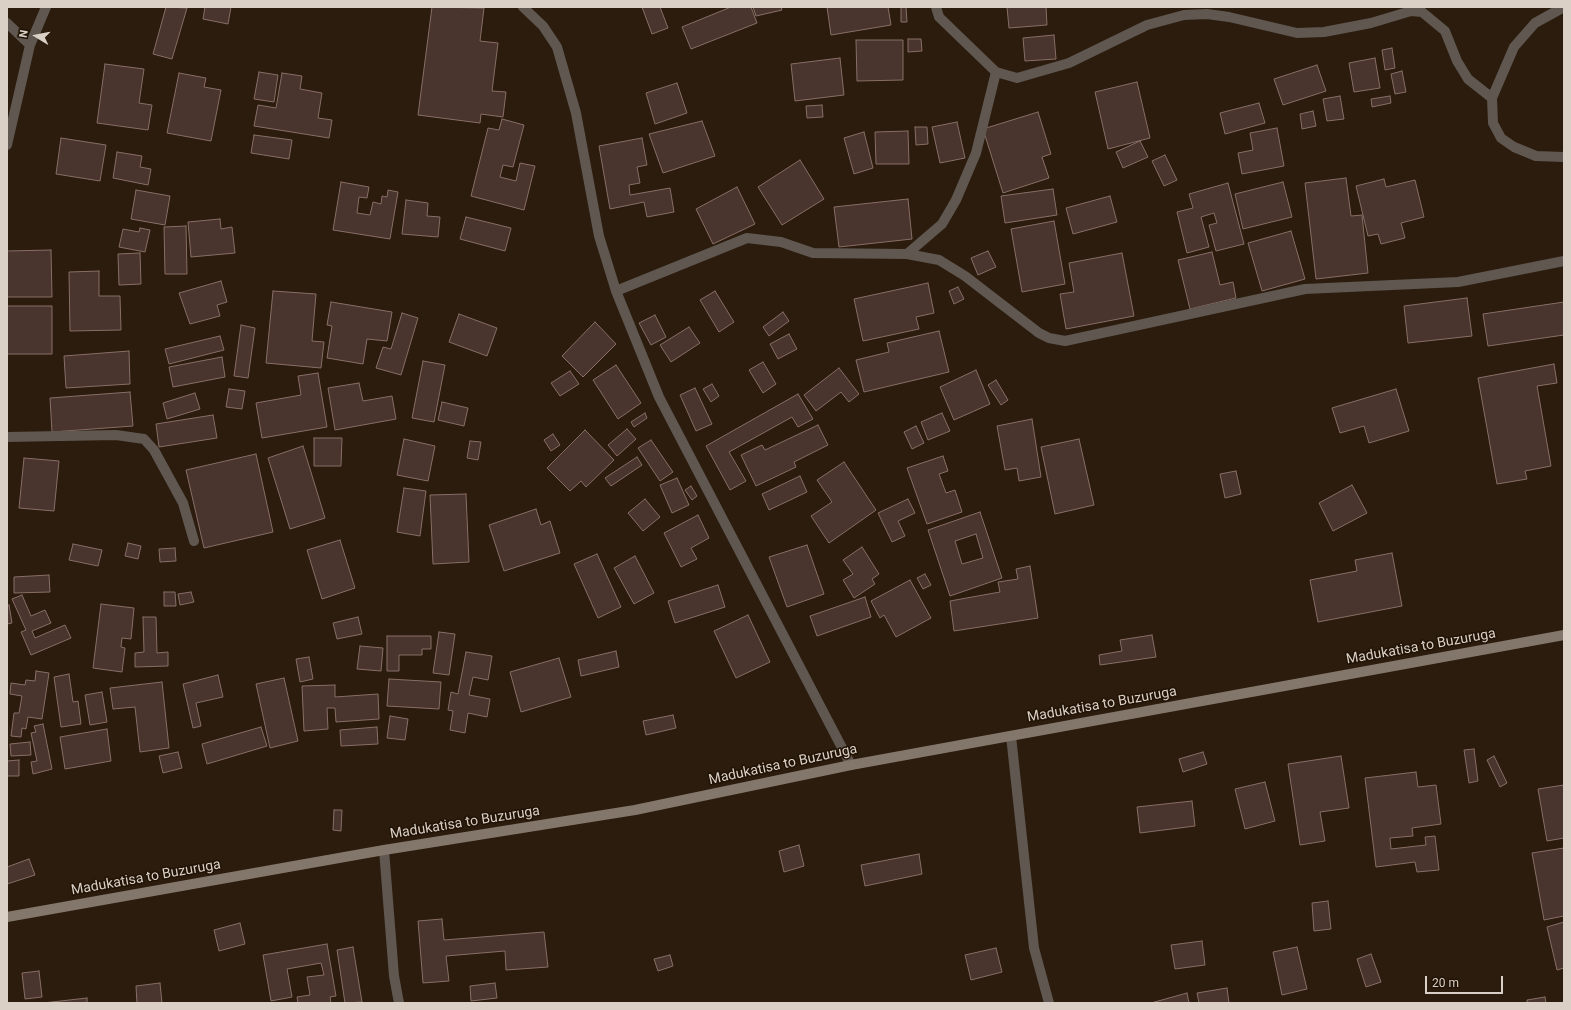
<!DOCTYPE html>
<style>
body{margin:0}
#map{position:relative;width:1571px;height:1010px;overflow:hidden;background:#2b1c0d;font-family:Roboto,sans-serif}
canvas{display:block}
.frame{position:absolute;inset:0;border:8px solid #dad0c6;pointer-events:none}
.north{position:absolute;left:16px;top:16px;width:40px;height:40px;-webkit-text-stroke:3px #211305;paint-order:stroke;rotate:280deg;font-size:11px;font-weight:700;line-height:16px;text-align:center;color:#dad0c6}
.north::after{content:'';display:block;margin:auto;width:14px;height:18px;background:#dad0c6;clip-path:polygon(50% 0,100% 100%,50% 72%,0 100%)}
.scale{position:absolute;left:1425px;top:976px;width:78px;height:18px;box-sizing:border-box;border:2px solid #dad0c6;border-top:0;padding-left:5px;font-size:12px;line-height:14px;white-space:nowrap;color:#dad0c6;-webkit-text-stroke:3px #211305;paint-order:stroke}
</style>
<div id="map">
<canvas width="1571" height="1010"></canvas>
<div class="frame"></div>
<div class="north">N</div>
<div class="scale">20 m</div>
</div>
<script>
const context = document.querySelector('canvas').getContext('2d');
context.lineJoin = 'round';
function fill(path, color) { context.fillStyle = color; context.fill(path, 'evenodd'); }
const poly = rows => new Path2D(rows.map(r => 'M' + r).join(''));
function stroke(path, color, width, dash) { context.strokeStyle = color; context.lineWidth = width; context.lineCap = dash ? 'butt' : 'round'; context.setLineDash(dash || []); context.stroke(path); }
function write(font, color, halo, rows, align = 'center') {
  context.font = font + ' Roboto,sans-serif'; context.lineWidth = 3; context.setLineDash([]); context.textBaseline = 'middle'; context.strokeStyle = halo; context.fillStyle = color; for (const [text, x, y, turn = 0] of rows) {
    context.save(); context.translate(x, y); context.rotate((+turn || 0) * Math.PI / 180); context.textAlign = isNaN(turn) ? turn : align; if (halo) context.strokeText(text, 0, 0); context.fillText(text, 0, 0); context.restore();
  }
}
const building = poly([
 [166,7,187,8,172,59,153,54,166,7],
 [205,7,231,7,228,24,203,19,205,7],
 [432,7,484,8,480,41,498,43,492,91,506,92,503,117,481,114,480,123,418,115,432,7],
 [642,7,660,7,668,28,652,34,642,7],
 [731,7,751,7,757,23,691,49,682,27,731,7],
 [753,7,781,7,782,10,756,16,753,7],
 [827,7,888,7,891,25,831,35,827,7],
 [901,7,906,7,907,22,901,22,901,7],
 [1007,7,1046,7,1047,25,1009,28,1007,7],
 [1054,35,1056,59,1025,61,1023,38,1054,35],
 [908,39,921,39,922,51,908,52,908,39],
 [856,40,903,40,903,80,857,81,856,40],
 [1392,48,1395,68,1385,70,1382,50,1392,48],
 [840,58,844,95,795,101,791,64,840,58],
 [1375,58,1380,88,1354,92,1349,63,1375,58],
 [105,64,144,69,139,103,152,105,148,130,97,123,105,64],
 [1317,65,1326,91,1283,105,1274,79,1317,65],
 [1402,71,1406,92,1395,94,1391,74,1402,71],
 [259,72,278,75,274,102,254,99,259,72],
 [179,73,206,78,204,87,221,90,211,141,167,133,179,73],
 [282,73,302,76,300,89,322,93,318,118,332,120,329,138,254,126,258,105,276,108,282,73],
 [1137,82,1150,138,1108,149,1095,92,1137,82],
 [677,83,687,113,655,124,646,93,677,83],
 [1340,96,1344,119,1327,121,1323,99,1340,96],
 [1390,96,1391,103,1372,107,1371,99,1390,96],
 [1259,103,1265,123,1225,134,1220,113,1259,103],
 [822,105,823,117,807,118,806,106,822,105],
 [1313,111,1316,126,1302,129,1300,114,1313,111],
 [1038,112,1051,154,1042,157,1049,178,1003,193,983,129,1038,112],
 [502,119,524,125,513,167,503,165,500,177,516,181,520,163,535,166,524,210,471,196,488,128,499,130,502,119],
 [702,121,715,156,663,173,649,134,702,121],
 [957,122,965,158,940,163,932,127,957,122],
 [915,127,927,127,928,144,916,145,915,127],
 [1277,128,1284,166,1242,174,1238,153,1253,150,1250,133,1277,128],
 [908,131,909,164,876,164,875,132,908,131],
 [864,132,873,168,854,174,844,138,864,132],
 [254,135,292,140,289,159,251,153,254,135],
 [61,138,106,145,100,181,56,174,61,138],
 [642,138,647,165,637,167,640,183,629,185,630,195,670,188,674,212,647,217,644,202,610,209,599,146,642,138],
 [1140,141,1148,157,1123,168,1116,152,1140,141],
 [117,152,142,156,140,167,151,169,148,185,113,178,117,152],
 [1165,155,1177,180,1164,186,1152,161,1165,155],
 [800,160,824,199,782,225,758,187,800,160],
 [1346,178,1351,216,1362,215,1368,273,1316,279,1305,183,1346,178],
 [1384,179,1386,187,1415,180,1424,217,1401,223,1405,238,1381,244,1378,234,1368,236,1356,186,1384,179],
 [341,182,369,187,367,198,359,197,357,213,370,215,373,202,381,204,382,196,387,197,388,190,398,192,390,239,333,230,341,182],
 [1283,182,1292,217,1243,229,1235,194,1283,182],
 [1228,183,1244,244,1216,251,1209,225,1217,223,1214,213,1201,217,1209,247,1187,253,1177,212,1193,208,1189,194,1228,183],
 [737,187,755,224,713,244,696,209,737,187],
 [1053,189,1057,215,1005,223,1001,196,1053,189],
 [136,190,170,196,165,225,131,219,136,190],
 [1110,196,1117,222,1073,234,1066,208,1110,196],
 [908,199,912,239,839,247,834,207,908,199],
 [406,200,428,203,427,216,440,217,438,237,402,234,406,200],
 [466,217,511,228,505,251,460,239,466,217],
 [220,219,221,229,232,227,235,253,191,257,188,222,220,219],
 [1054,221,1065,284,1022,292,1011,229,1054,221],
 [186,226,187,274,165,274,164,227,186,226],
 [140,228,150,230,145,252,119,247,123,229,139,232,140,228],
 [1291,231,1305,279,1262,291,1248,243,1291,231],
 [51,250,52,297,7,297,7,251,51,250],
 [988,251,996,267,978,275,971,258,988,251],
 [1212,252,1220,285,1233,282,1236,298,1190,309,1178,260,1212,252],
 [140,253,141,284,119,285,118,254,140,253],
 [1122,253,1134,316,1066,329,1060,294,1074,292,1069,263,1122,253],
 [99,271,99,296,120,296,121,330,70,331,69,272,99,271],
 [221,281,227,302,217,305,220,316,190,324,179,293,221,281],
 [928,283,934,313,916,317,919,329,863,341,854,299,928,283],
 [958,287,964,299,954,304,949,291,958,287],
 [273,291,316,294,312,341,324,342,321,368,266,363,273,291],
 [715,291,734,322,719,332,700,300,715,291],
 [1467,298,1472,336,1408,343,1404,306,1467,298],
 [331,302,392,312,387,341,367,339,363,364,327,358,332,326,327,325,331,302],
 [1564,302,1564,335,1488,346,1483,314,1564,302],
 [7,306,52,306,52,354,7,354,7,306],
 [783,312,789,321,769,336,763,327,783,312],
 [402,313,418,318,401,375,376,368,383,347,391,349,402,313],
 [459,314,497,328,487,356,449,342,459,314],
 [655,315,666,337,651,345,639,323,655,315],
 [595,322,616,344,583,377,562,356,595,322],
 [241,325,255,328,248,378,234,376,241,325],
 [689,327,700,343,671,362,660,345,689,327],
 [939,331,949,372,864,392,856,360,889,352,887,343,939,331],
 [789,334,797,349,778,359,770,344,789,334],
 [220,336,224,350,169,364,165,349,220,336],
 [129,351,130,384,66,388,64,356,129,351],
 [222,357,225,377,173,387,169,367,222,357],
 [423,361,445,365,434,422,412,418,423,361],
 [763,362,776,384,763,393,749,370,763,362],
 [1554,364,1557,383,1537,386,1551,466,1525,471,1527,479,1497,484,1478,378,1554,364],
 [616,365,641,403,618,419,593,380,616,365],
 [839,368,859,394,849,402,841,392,816,411,804,395,839,368],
 [976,370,990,404,954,420,940,387,976,370],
 [570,371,579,384,560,396,551,383,570,371],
 [318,373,327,427,262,438,256,403,301,395,298,376,318,373],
 [996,380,1008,400,1001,405,988,385,996,380],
 [359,383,363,401,392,396,396,419,335,430,328,388,359,383],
 [712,384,719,396,711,402,703,389,712,384],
 [695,388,712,424,696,431,680,395,695,388],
 [229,389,245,391,242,409,226,407,229,389],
 [1396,389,1409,431,1369,443,1364,426,1340,433,1332,408,1396,389],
 [130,392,133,426,52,432,50,398,130,392],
 [195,393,200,409,167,419,163,403,195,393],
 [798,394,813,419,798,427,792,417,729,452,746,481,730,490,706,446,798,394],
 [442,402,468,408,464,426,438,420,442,402],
 [645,413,647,418,634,427,631,422,645,413],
 [942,413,950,431,928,440,921,422,942,413],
 [213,415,217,438,159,447,156,424,213,415],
 [1032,419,1041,477,1019,481,1017,468,1005,470,997,426,1032,419],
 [818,425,828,445,794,462,796,467,756,486,741,455,762,445,765,450,818,425],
 [916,426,924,443,912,449,904,432,916,426],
 [627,429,636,439,617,456,608,445,627,429],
 [585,430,614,460,586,487,581,481,570,491,547,468,585,430],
 [553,434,560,445,551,451,544,440,553,434],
 [314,438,342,438,341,466,314,466,314,438],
 [404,439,435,446,428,481,397,475,404,439],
 [1079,439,1094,505,1055,514,1041,447,1079,439],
 [651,440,673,472,660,481,638,448,651,440],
 [470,441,481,442,478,460,467,458,470,441],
 [303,446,325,518,290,529,268,458,303,446],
 [256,454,273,532,204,548,186,470,256,454],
 [943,456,948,471,939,474,946,493,955,490,962,512,927,524,907,468,943,456],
 [637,457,642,465,611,486,605,478,637,457],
 [24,458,59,461,54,511,19,508,24,458],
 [844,462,876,510,829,543,811,516,832,502,817,480,844,462],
 [1236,471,1241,494,1225,498,1220,474,1236,471],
 [800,476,807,492,769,510,762,494,800,476],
 [677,478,689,505,672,513,660,485,677,478],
 [1352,485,1367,513,1333,531,1319,503,1352,485],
 [691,486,697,496,692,500,685,490,691,486],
 [404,488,426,491,420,536,397,532,404,488],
 [466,494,469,562,433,564,430,495,466,494],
 [645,499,660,517,643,531,628,513,645,499],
 [908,499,915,513,898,521,905,536,892,542,878,513,908,499],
 [536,509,541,525,550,521,560,553,504,571,489,525,536,509],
 [980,512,1002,578,950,596,928,530,980,512],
 [976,534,983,558,962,564,955,541,976,534],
 [698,515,709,538,691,548,697,559,681,567,664,533,698,515],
 [340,540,355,588,322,599,307,550,340,540],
 [128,543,141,546,138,559,125,556,128,543],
 [73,544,102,550,98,566,69,560,73,544],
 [807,545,824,594,787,607,769,557,807,545],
 [862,547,879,574,872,579,875,584,854,598,843,580,853,574,843,560,862,547],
 [175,548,176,561,160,562,159,549,175,548],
 [1392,553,1402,606,1318,622,1310,580,1357,571,1355,560,1392,553],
 [597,554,621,607,598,618,574,564,597,554],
 [635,556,654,593,634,604,614,568,635,556],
 [1030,566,1038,618,954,631,950,601,1000,592,998,582,1018,579,1016,569,1030,566],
 [925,574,931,585,923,589,917,578,925,574],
 [49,575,50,592,14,593,14,577,49,575],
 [910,580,931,618,896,637,884,615,880,618,871,601,910,580],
 [718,585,725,607,675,623,668,601,718,585],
 [164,592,175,592,176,606,164,606,164,592],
 [191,592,194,602,180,605,178,594,191,592],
 [22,595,31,616,45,610,51,623,32,631,35,638,65,625,71,638,31,655,21,632,26,630,12,599,22,595],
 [865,597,871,617,817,636,810,616,865,597],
 [101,604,134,608,131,639,122,638,121,647,125,648,122,672,93,668,101,604],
 [9,605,12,623,7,624,7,606,9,605],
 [748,615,770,662,736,678,714,631,748,615],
 [143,617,156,617,157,653,168,652,168,666,135,667,135,653,144,652,143,617],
 [358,617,362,634,337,639,333,623,358,617],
 [439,632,455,634,449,675,433,673,439,632],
 [1152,635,1156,657,1100,665,1099,655,1122,651,1120,640,1152,635],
 [387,636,431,636,431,649,422,649,422,655,399,655,399,671,387,671,387,636],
 [360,646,383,648,381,671,357,669,360,646],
 [616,651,619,667,581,676,578,660,616,651],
 [466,652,492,656,488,680,473,677,469,695,490,699,487,717,468,713,465,733,450,730,453,711,448,710,451,692,458,694,466,652],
 [309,657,313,679,300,682,296,659,309,657],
 [559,658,571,697,521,712,510,672,559,658],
 [36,671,49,673,42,719,28,717,26,729,22,728,21,737,11,736,14,713,19,713,22,696,10,694,11,683,25,685,26,680,35,681,36,671],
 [69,674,73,702,78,701,81,724,61,727,54,677,69,674],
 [218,675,223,697,196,703,201,726,193,728,183,684,218,675],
 [284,678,298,741,270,748,256,684,284,678],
 [389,679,441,682,439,709,387,706,389,679],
 [162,682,169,748,140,752,135,707,113,709,110,688,162,682],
 [335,685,335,697,378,694,379,719,336,722,335,708,327,708,328,729,304,731,302,686,335,685],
 [102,692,107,722,90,725,85,695,102,692],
 [673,715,676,728,646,735,643,721,673,715],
 [390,716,408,719,405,740,387,738,390,716],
 [43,724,52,769,33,774,31,762,37,761,31,733,36,732,34,726,43,724],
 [261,727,267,746,207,764,202,744,261,727],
 [377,727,378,744,341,746,340,730,377,727],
 [107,729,111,761,65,769,60,737,107,729],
 [30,742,31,755,11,756,10,744,30,742],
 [1474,749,1478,781,1469,783,1464,750,1474,749],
 [178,752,182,768,163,773,159,756,178,752],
 [1203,752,1207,764,1183,772,1179,759,1203,752],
 [1341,756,1349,808,1320,812,1325,841,1300,845,1288,764,1341,756],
 [1494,756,1507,783,1500,787,1487,760,1494,756],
 [19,760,19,776,7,776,7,761,19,760],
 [1416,772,1418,787,1436,785,1441,824,1412,828,1413,836,1390,838,1391,849,1426,845,1425,837,1435,836,1439,870,1417,872,1415,862,1376,867,1365,778,1416,772],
 [1265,782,1275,821,1245,829,1235,789,1265,782],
 [1564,785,1564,838,1547,841,1538,789,1564,785],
 [1192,801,1195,826,1140,833,1137,807,1192,801],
 [334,810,342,810,341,831,333,830,334,810],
 [799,845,804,866,784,872,779,851,799,845],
 [1564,848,1564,916,1544,920,1532,853,1564,848],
 [919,854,922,874,865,886,861,865,919,854],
 [29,859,35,875,7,884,7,867,29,859],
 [1328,901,1331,929,1314,931,1312,903,1328,901],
 [442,919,444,940,544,932,548,967,506,970,505,951,446,956,449,981,423,983,418,921,442,919],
 [1564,922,1564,968,1557,970,1547,927,1564,922],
 [240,923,245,944,219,951,214,930,240,923],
 [1202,941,1205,965,1175,969,1171,945,1202,941],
 [327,944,336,996,330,997,331,1003,298,1003,297,997,310,995,307,977,324,975,321,963,287,969,292,997,271,1001,263,955,327,944],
 [353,947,362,1002,345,1003,337,950,353,947],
 [1297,947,1307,989,1282,995,1273,952,1297,947],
 [996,948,1002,972,971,980,965,955,996,948],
 [1371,954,1381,982,1366,987,1357,959,1371,954],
 [670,955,673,966,658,971,654,959,670,955],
 [39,971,42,997,25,999,22,973,39,971],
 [160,983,162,1003,137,1003,136,986,160,983],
 [495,983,497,998,471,1001,470,986,495,983],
 [1227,988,1229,1003,1199,1003,1197,993,1227,988],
 [1187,993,1189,1003,1151,1003,1187,993],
 [1545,997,1546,1003,1527,1003,1527,1000,1545,997],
 [87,998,87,1003,43,1003,87,998]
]);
fill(building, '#4a342e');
stroke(building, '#886e67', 1);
stroke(poly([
 [523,7,543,26,557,47,576,113,599,236,616,291,659,397,851,765],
 [936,7,939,17,996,72,1017,78,1069,63,1147,25,1184,15,1207,14,1229,17,1297,33,1324,32,1371,23,1411,11,1422,12,1445,31,1457,61,1468,79,1492,98],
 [1564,7,1535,23,1514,47,1492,98,1493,123,1501,138,1514,147,1536,156,1564,157],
 [7,23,30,45],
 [7,145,30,45,46,7],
 [907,254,942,224,956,200,976,153,996,72],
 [616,291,747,238,781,242,813,253,907,254,939,260,965,276,1039,333,1049,338,1065,341,1305,289,1458,282,1564,261],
 [7,437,116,435,144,439,154,450,183,503,194,541],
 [1011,736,1034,948,1049,1003],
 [384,850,394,976,399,1003]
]), '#5f5750', 10);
stroke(poly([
 [7,917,384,850,635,810,851,765,1564,635]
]), '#83776b', 10);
write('14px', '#dad0c6', '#211305', [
 ["Madukatisa to Buzuruga",1421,647,-10],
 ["Madukatisa to Buzuruga",1102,705,-10],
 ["Madukatisa to Buzuruga",783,765,-12],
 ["Madukatisa to Buzuruga",465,823,-9],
 ["Madukatisa to Buzuruga",146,878,-10]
]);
</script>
